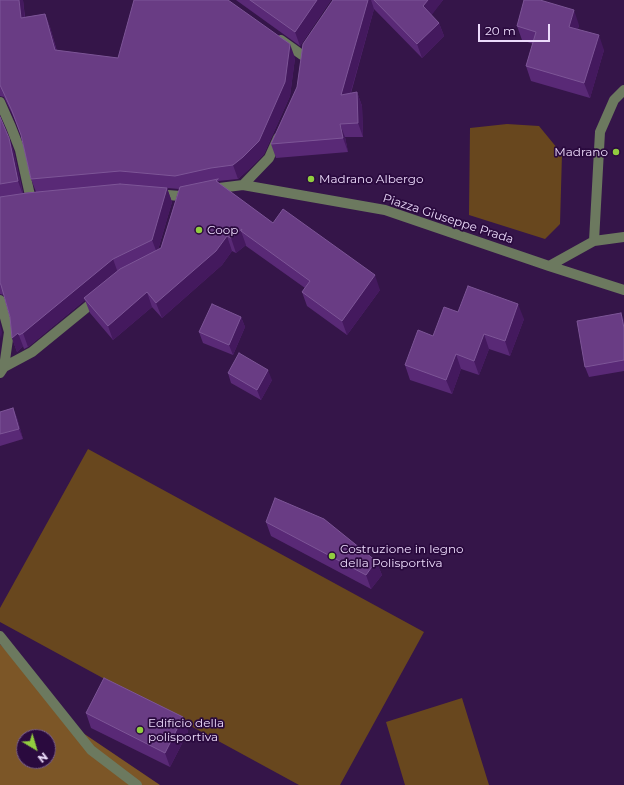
<!DOCTYPE html>
<style>
body{margin:0}
#map{position:relative;width:624px;height:785px;overflow:hidden;background:#351549;font-family:Montserrat,sans-serif}
canvas{display:block}
.north{position:absolute;left:16px;top:729px;width:40px;height:40px;box-sizing:border-box;background:#2a0a3e;border:1px solid #785e8a;border-radius:50%;rotate:142deg;font-size:11px;font-weight:700;line-height:16px;text-align:center;color:#ecdbfb}
.north::after{content:'';display:block;margin:auto;width:14px;height:18px;background:#91cd3f;clip-path:polygon(50% 0,100% 100%,50% 72%,0 100%)}
.scale{position:absolute;left:478px;top:24px;width:72px;height:18px;box-sizing:border-box;border:2px solid #ecdbfb;border-top:0;padding-left:5px;font-size:12px;line-height:14px;white-space:nowrap;color:#ecdbfb;-webkit-text-stroke:3px #2a0a3e;paint-order:stroke}
</style>
<div id="map">
<canvas width="624" height="785"></canvas>
<div class="north">N</div>
<div class="scale">20 m</div>
</div>
<script>
const context = document.querySelector('canvas').getContext('2d');
context.lineJoin = 'round';
function fill(path, color) { context.fillStyle = color; context.fill(path, 'evenodd'); }
const poly = rows => new Path2D(rows.map(r => 'M' + r).join(''));
function stroke(path, color, width, dash) { context.strokeStyle = color; context.lineWidth = width; context.lineCap = dash ? 'butt' : 'round'; context.setLineDash(dash || []); context.stroke(path); }
function write(font, color, halo, rows, align = 'center') {
  context.font = font + ' Montserrat,sans-serif'; context.lineWidth = 3.5; context.setLineDash([]); context.textBaseline = 'middle'; context.strokeStyle = halo; context.fillStyle = color; for (const [text, x, y, turn = 0] of rows) {
    context.save(); context.translate(x, y); context.rotate((+turn || 0) * Math.PI / 180); context.textAlign = isNaN(turn) ? turn : align; if (halo) context.strokeText(text, 0, 0); context.fillText(text, 0, 0); context.restore();
  }
}
fill(poly([
 [507,124,539,126,562,154,560,224,545,239,469,215,470,128],
 [88,449,424,632,340,785,299,785,0,622,0,608],
 [462,698,489,785,405,785,386,722]
]), '#68471e');
fill(poly([
 [0,644,80,731,160,785,0,785],
 [24,737,48,737,48,761,24,761]
]), '#7c5627');
stroke(poly([
 [281,40,302,55],
 [0,102,11,127,20,150,31,200],
 [243,185,269,158,278,138],
 [211,189,243,185,385,210,549,266,624,290],
 [156,194,180,196,190,194],
 [594,241,600,132,614,100,624,90],
 [549,266,594,241,624,237],
 [0,300,9,332,4,367],
 [0,373,4,367,32,352,97,299],
 [0,636,91,750,137,785]
]), '#6c795f', 10);
fill(poly([
 [0,0,23,0,25,17,45,14,50,27,57,51,118,58,295,58,290,96,264,154,248,170,238,179,218,181,219,184,273,223,380,290,347,335,307,306,302,292,305,288,246,246,246,245,236,253,232,251,222,265,162,318,152,307,113,340,90,313,85,300,28,347,24,349,23,346,17,352,12,338,10,317,4,295,0,294,0,117,14,152,23,193,36,192,31,179,22,137,17,124,4,97,0,96],
 [167,188,179,189,161,248,158,250,172,202],
 [236,0,331,0,300,46],
 [333,0,443,0,431,15,439,23,444,36,422,58,374,9,351,93,357,92,362,106,363,137,345,137,348,152,276,158,271,144,297,87],
 [579,25,578,29,604,50,590,98,531,81,526,66,533,44,522,40,517,26],
 [458,312,524,319,510,356,489,349,479,375,461,369,452,394,410,380,405,365,433,336],
 [241,317,245,327,233,355,203,343,199,332],
 [624,320,624,371,589,377,585,367],
 [228,373,272,380,261,400,231,383],
 [13,408,17,418,23,439,0,446,0,412],
 [266,522,376,561,382,575,371,589,271,536],
 [86,713,183,717,188,732,170,767,91,728]
]), '#592976');
fill(poly([
 [19,0,23,0,26,32,21,18],
 [317,0,331,0,300,46,295,32],
 [368,0,371,0,374,9,346,109,341,95],
 [428,0,443,0,428,20,423,6],
 [574,10,579,25,574,41,569,27],
 [45,14,50,27,60,64,55,50],
 [439,23,444,36,422,58,417,44],
 [599,35,604,50,590,98,584,83],
 [290,44,295,58,290,96,264,154,248,170,238,179,233,165],
 [357,92,362,106,363,137,358,123],
 [340,124,345,137,348,152,343,138],
 [9,138,14,152,23,195,18,181],
 [167,188,172,202,157,253,152,240],
 [242,229,241,231,246,245,236,253,231,238],
 [227,236,232,251,222,265,162,318,156,303],
 [113,259,118,273,84,298,85,300,28,347,23,333],
 [375,275,380,290,347,335,342,321],
 [147,292,152,307,113,340,108,326],
 [518,304,524,319,510,356,505,341],
 [621,313,624,320,624,328],
 [241,317,245,327,233,355,229,345],
 [0,324,2,332,1,339,0,335],
 [18,333,23,346,17,352,12,338],
 [484,334,489,349,479,375,474,361],
 [456,354,461,369,452,394,446,380],
 [268,370,272,380,261,400,257,390],
 [13,408,17,418,23,439,19,429],
 [376,561,382,575,371,589,366,575],
 [183,717,188,732,170,767,165,753]
]), '#44195e');
const building = poly([
 [0,0,19,0,21,18,45,14,55,50,118,58,134,0,228,0,290,44,285,82,259,141,243,157,233,165,211,168,175,176,120,171,31,179,21,135,12,111,0,85,0,0],
 [250,0,317,0,295,32,250,0],
 [333,0,368,0,341,95,357,92,358,123,340,124,343,138,271,144,297,87,303,44,333,0],
 [374,0,428,0,423,6,439,23,417,44,374,0],
 [524,0,540,0,574,10,569,27,599,35,584,83,526,66,536,32,517,26,524,0],
 [0,117,9,138,18,181,0,184,0,117],
 [218,179,216,181,273,223,283,209,375,275,342,321,302,292,310,281,241,231,242,229,231,238,227,236,216,251,156,303,147,292,108,326,84,298,120,269,161,248,180,187,218,179],
 [120,184,167,188,152,240,113,259,23,333,19,335,18,333,12,338,10,317,1,285,0,283,0,197,27,193,120,184],
 [468,286,518,304,505,341,484,334,474,361,456,354,446,380,405,365,418,330,433,336,444,307,458,312,468,286],
 [212,304,241,317,229,345,199,332,212,304],
 [621,313,624,328,624,360,585,367,577,321,621,313],
 [239,353,268,370,257,390,228,373,239,353],
 [13,408,19,429,0,434,0,412,13,408],
 [275,498,324,519,376,561,366,575,266,522,275,498],
 [104,678,183,717,165,753,86,713,104,678]
]);
fill(building, '#693c84');
stroke(building, '#7d5597', 1);
for (const [x, y, r, color] of [
 [616,152,4,"#91cd3f"],
 [311,179,4,"#91cd3f"],
 [199,230,4,"#91cd3f"],
 [332,556,4,"#91cd3f"],
 [140,730,4,"#91cd3f"]
]) { const dot = new Path2D(); dot.arc(x, y, r, 0, 2 * Math.PI); context.fillStyle = color; context.fill(dot); stroke(dot, '#2a0a3e', 1.5); }
write('12px', '#ecdbfb', '#2a0a3e', [
 ["Madrano",608,152,"right"],
 ["Madrano Albergo",319,179],
 ["Coop",207,230],
 ["Costruzione in legno",340,549],
 ["della Polisportiva",340,563],
 ["Edificio della",148,723],
 ["polisportiva",148,737]
], 'left');
write('12px', '#ecdbfb', '#2a0a3e', [
 ["Piazza Giuseppe Prada",448,219,18]
]);
</script>
